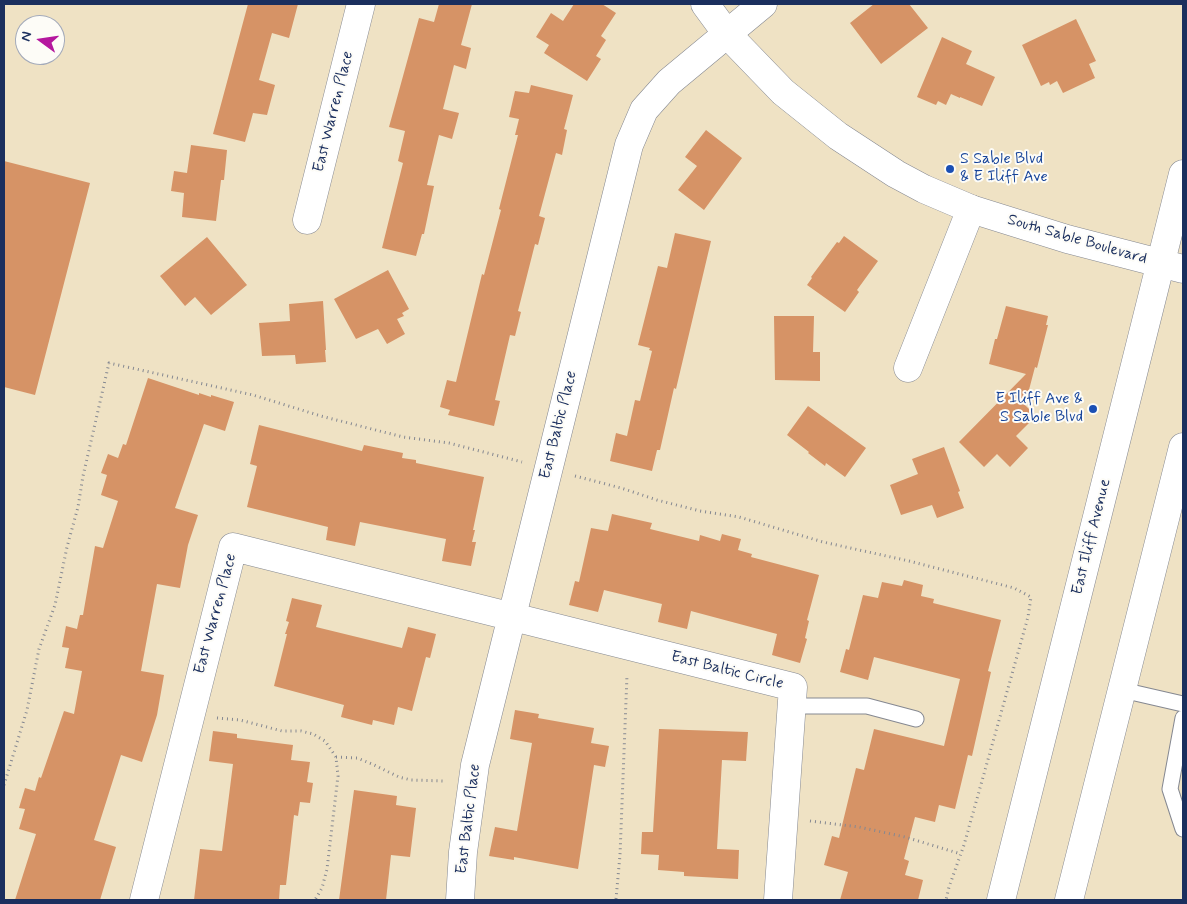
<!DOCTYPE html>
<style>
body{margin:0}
#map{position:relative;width:1187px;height:904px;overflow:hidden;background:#efe2c4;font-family:Mynerve,sans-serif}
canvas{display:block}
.frame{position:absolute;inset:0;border:5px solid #1b2f5e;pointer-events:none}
.north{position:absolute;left:15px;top:15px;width:50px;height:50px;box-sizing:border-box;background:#fdfcf7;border:1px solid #a3aaba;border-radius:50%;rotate:284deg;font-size:14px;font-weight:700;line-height:20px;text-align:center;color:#1b2f5e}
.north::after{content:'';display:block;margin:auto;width:18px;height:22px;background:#b5179e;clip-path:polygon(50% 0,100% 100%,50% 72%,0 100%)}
</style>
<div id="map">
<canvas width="1187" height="904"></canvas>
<div class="frame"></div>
<div class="north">N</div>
</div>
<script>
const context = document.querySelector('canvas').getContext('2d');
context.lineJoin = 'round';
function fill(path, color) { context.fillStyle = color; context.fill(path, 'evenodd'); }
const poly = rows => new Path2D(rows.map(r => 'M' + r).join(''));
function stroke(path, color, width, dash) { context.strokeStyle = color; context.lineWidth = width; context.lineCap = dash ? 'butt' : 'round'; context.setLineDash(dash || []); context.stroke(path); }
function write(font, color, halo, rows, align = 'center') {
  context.font = font + ' Mynerve,sans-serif'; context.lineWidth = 4; context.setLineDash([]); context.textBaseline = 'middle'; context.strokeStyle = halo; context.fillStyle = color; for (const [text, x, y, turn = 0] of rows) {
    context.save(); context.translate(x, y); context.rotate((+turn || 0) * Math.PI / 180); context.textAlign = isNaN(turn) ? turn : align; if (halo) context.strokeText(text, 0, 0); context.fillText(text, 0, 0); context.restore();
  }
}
fill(poly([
 [248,4,298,4,289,38,272,33,259,80,275,85,267,115,253,113,245,142,213,134],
 [439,4,472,4,461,45,471,48,466,69,454,65,443,109,459,113,452,139,439,135,427,185,434,186,424,234,422,234,416,256,382,248,403,163,398,161,405,131,389,127,419,18,434,22],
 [574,4,602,4,616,13,601,36,606,40,596,56,601,59,587,81,544,53,549,45,536,37,551,13,563,21],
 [874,4,909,4,928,28,881,64,850,23],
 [1076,19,1096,61,1089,64,1095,78,1063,93,1057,81,1050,85,1049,82,1041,86,1022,45],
 [942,37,972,51,966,64,995,77,982,106,960,97,960,98,951,94,946,105,938,101,936,105,917,97],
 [531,85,573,95,564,129,567,130,562,155,556,153,539,216,545,218,538,245,535,244,518,311,521,312,515,336,510,335,495,400,500,401,494,426,448,415,450,410,440,407,447,380,456,382,482,274,484,275,501,210,499,209,518,135,515,135,519,119,509,117,515,91,529,93],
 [706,130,742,158,704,210,678,190,697,166,685,157],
 [191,145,227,150,224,180,221,180,216,221,182,217,184,193,171,191,174,171,187,173],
 [4,161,90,183,35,395,4,387],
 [675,233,711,241,676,389,674,388,660,450,657,450,652,471,610,461,616,433,627,436,635,400,640,401,652,351,649,350,650,348,638,345,658,266,667,268],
 [844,236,878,261,857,290,859,292,845,312,807,285,812,278,811,277,837,242,839,243],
 [207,237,247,285,211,315,195,297,185,306,160,276],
 [388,270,409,309,402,313,404,316,397,319,405,334,387,344,378,329,356,339,334,299],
 [323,301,326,350,325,350,326,362,296,364,295,355,262,356,259,323,290,321,289,304],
 [1006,306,1048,316,1046,325,1048,325,1037,368,1035,367,1025,405,1036,416,1016,436,1028,448,1010,467,997,454,984,467,959,442,1026,374,989,364,995,339,997,339],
 [774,316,814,316,813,352,820,352,820,381,775,380],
 [148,378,199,395,199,393,211,397,211,395,234,402,225,431,204,424,175,508,198,515,188,545,180,588,157,584,141,671,164,675,157,715,142,762,121,755,94,840,116,847,100,900,15,900,36,834,19,829,25,809,19,808,25,788,35,791,39,777,41,778,64,711,74,714,82,671,65,668,69,648,62,647,66,626,77,629,80,615,83,615,95,546,103,548,118,501,101,495,107,475,101,473,108,454,118,458,123,444,126,445],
 [808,406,866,448,845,477,826,463,825,466,808,453,809,452,787,435],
 [259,425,362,451,364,445,403,453,402,458,416,460,416,463,484,477,473,530,475,530,472,542,476,542,471,566,442,561,446,539,360,522,355,546,326,540,328,527,247,507,257,466,250,464],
 [944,447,960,491,958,492,964,508,937,518,932,505,901,515,890,485,918,474,912,459],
 [612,514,652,523,650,529,699,541,700,535,720,541,722,534,741,539,738,550,752,554,751,557,819,575,807,620,809,621,805,638,807,639,800,663,772,655,777,634,691,611,687,629,658,622,662,604,604,590,598,612,569,605,575,581,579,582,591,528,608,531],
 [904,580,923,585,921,596,934,599,933,603,1001,620,988,671,991,672,972,756,968,755,955,809,939,805,935,822,915,817,904,859,909,861,905,875,923,880,918,900,840,900,848,872,824,865,832,836,839,838,856,768,864,770,874,729,944,746,960,679,874,657,868,680,840,672,846,649,849,650,863,595,878,598,882,582,902,586],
 [292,598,322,605,316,627,402,648,408,627,436,634,430,658,426,657,412,711,398,707,394,725,373,720,372,725,341,717,344,705,274,686,287,634,285,634,289,622,286,621],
 [515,710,539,714,538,718,594,728,591,743,609,746,605,767,594,765,578,869,514,857,514,860,489,856,495,827,517,831,532,743,510,739],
 [659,729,748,732,746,761,722,760,717,849,739,850,738,879,684,876,684,872,658,870,659,855,641,854,642,832,653,832],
 [213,731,237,734,237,738,293,745,291,760,310,762,307,782,313,783,310,803,300,802,298,816,294,815,286,885,280,885,279,900,194,900,200,849,222,851,233,764,209,761],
 [354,790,397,796,396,805,416,808,410,857,391,855,386,900,339,900]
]), '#d69366');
const lane = poly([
 [1122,690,1183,704],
 [792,706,867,706,916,719],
 [1183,718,1170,789,1183,829]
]);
const street = poly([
 [307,220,361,4],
 [908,368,971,209],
 [144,900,233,547,793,687,778,900],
 [460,900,463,852,475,765,629,145,644,110,669,82,763,4]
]);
const secondary = poly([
 [705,4,727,34,783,92,838,136,896,174,924,189,971,209,1067,239,1183,269]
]);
const primary = poly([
 [1001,900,1183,174],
 [1069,900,1183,447]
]);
stroke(lane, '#858891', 17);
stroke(street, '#858891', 29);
stroke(secondary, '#858891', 29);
stroke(primary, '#858891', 29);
stroke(poly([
 [575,476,621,488,657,500,700,511,739,517,823,542,909,561,1014,588,1031,597,1028,617,964,845,949,887,946,900],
 [217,718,240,720,282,731,301,731,313,734,325,741,336,757,338,776,327,869,322,888,315,900],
 [336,757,357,758,372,764,399,777,411,780,445,781],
 [4,785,27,710,39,649,55,605,67,547,78,507,83,476,109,363,253,395,321,416,403,437,449,443,522,462],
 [810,821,859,827,905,837,961,854],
 [616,899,620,855,627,675]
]), '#858891', 3, [1, 4]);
stroke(lane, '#fff', 15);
stroke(street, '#fff', 28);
stroke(secondary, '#fff', 28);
stroke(primary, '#fff', 28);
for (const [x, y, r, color] of [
 [950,169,5,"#1a4fb4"],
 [1093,409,5,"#1a4fb4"]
]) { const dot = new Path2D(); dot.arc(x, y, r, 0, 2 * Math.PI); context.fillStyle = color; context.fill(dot); stroke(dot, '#fdfcf7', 2); }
write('16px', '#1b2f5e', '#fdfcf7', [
 ["East Warren Place",334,112,-76],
 ["South Sable Boulevard",1077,240,16],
 ["East Baltic Place",559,425,-76],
 ["East Iliff Avenue",1092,537,-76],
 ["East Warren Place",216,614,-75],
 ["East Baltic Circle",727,671,14],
 ["East Baltic Place",469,819,-83]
]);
write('16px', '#164399', '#fdfcf7', [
 ["S Sable Blvd",960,160],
 ["& E Iliff Ave",960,178],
 ["E Iliff Ave &",1083,400,"right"],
 ["S Sable Blvd",1083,418,"right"]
], 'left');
</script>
